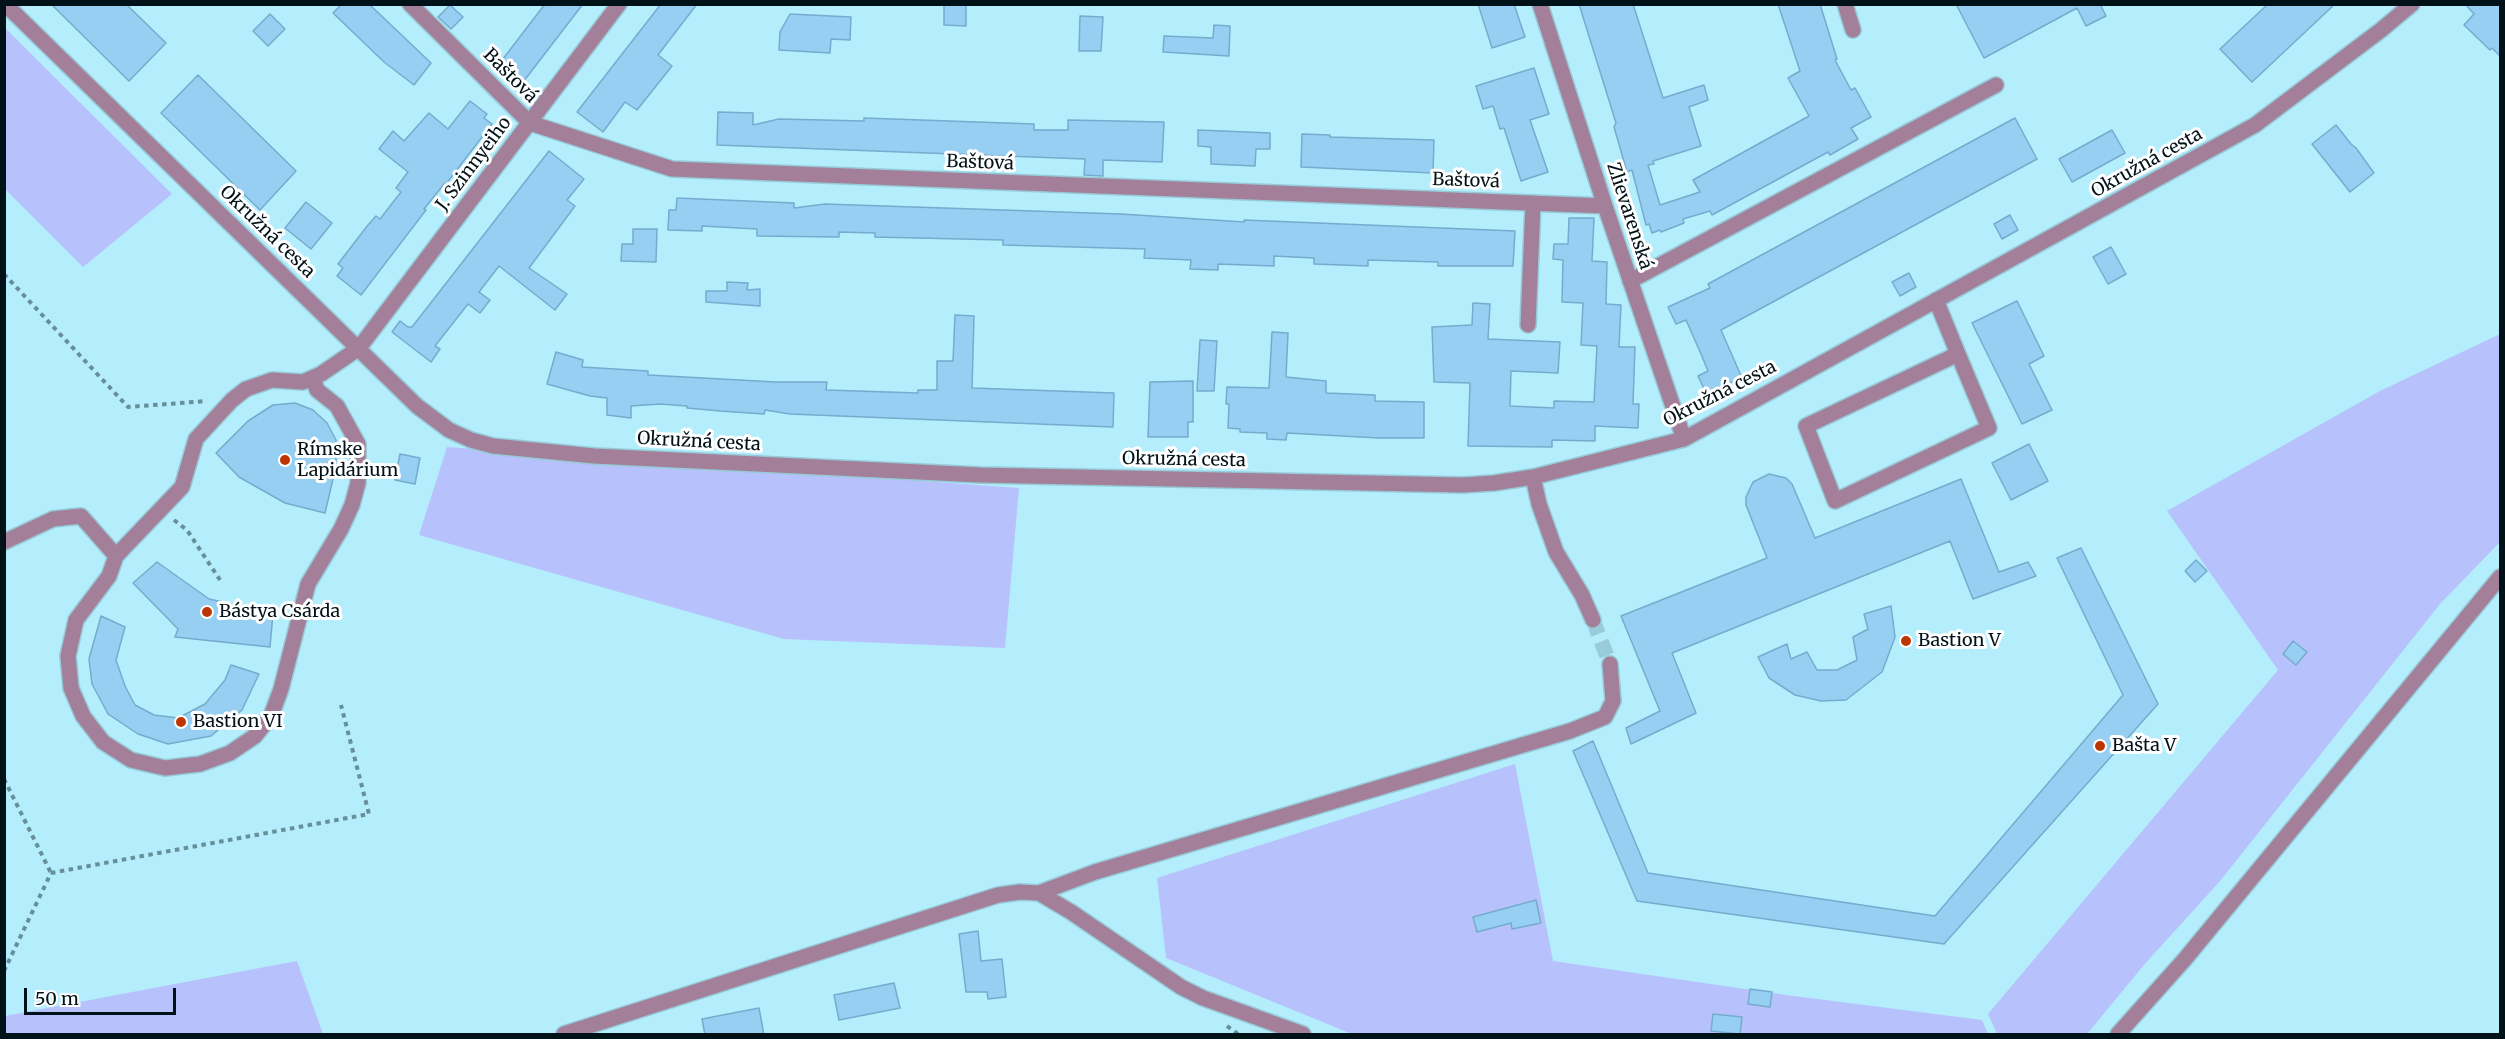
<!DOCTYPE html>
<meta charset="utf-8">
<style>
body{margin:0}
#map{position:relative;width:2505px;height:1039px;overflow:hidden;background:#b4edfc;font-family:Merriweather,serif}
canvas{display:block}
.frame{position:absolute;inset:0;border:6px solid #001217;pointer-events:none}
.scale{position:absolute;left:24px;top:988px;width:152px;height:27px;box-sizing:border-box;border:3px solid #001217;border-top:0;padding-left:8px;font-size:18px;line-height:21px;white-space:nowrap;color:#001217;-webkit-text-stroke:4px #fff;paint-order:stroke}
</style>
<div id="map">
<canvas width="2505" height="1039"></canvas>
<div class="frame"></div>
<div class="scale">50 m</div>
</div>
<script>
const context = document.querySelector('canvas').getContext('2d');
context.lineJoin = 'round';
function fill(path, color) { context.fillStyle = color; context.fill(path, 'evenodd'); }
const poly = rows => new Path2D(rows.map(r => 'M' + r).join(''));
function stroke(path, color, width, dash) { context.strokeStyle = color; context.lineWidth = width; context.lineCap = dash ? 'butt' : 'round'; context.setLineDash(dash || []); context.stroke(path); }
function write(font, color, halo, rows, align = 'center') {
  context.font = font + ' Merriweather,serif'; context.lineWidth = 6; context.setLineDash([]); context.textBaseline = 'middle'; context.strokeStyle = halo; context.fillStyle = color; for (const [text, x, y, turn = 0] of rows) {
    context.save(); context.translate(x, y); context.rotate((+turn || 0) * Math.PI / 180); context.textAlign = isNaN(turn) ? turn : align; if (halo) context.strokeText(text, 0, 0); context.fillText(text, 0, 0); context.restore();
  }
}
fill(poly([
 [5,28,172,194,83,267,5,189],
 [2500,334,2500,542,2440,604,2220,881,2143,966,2087,1034,1997,1034,1988,1014,2278,670,2167,511,2380,391],
 [447,447,1019,488,1005,648,784,639,419,535],
 [1515,764,1553,961,1786,995,1982,1020,1988,1034,1352,1034,1166,958,1157,878],
 [297,961,323,1034,5,1034,5,1016]
]), '#b7c1fb');
const building = poly([
 [51,4,126,4,166,43,129,81,51,4],
 [342,4,369,4,431,63,414,85,384,62,333,13,342,4],
 [545,4,583,4,520,86,496,68,545,4],
 [661,4,697,4,658,55,672,66,637,110,625,102,603,132,577,112,661,4],
 [944,4,966,4,966,26,944,25,944,4],
 [1478,4,1514,4,1525,37,1492,48,1478,4],
 [1579,4,1633,4,1663,98,1704,85,1708,100,1689,107,1701,146,1653,161,1654,164,1648,165,1660,205,1700,192,1693,180,1809,116,1788,78,1800,71,1778,4,1820,4,1837,59,1835,60,1851,90,1855,88,1871,117,1851,128,1858,139,1830,155,1828,152,1712,215,1710,211,1683,219,1684,223,1661,232,1660,230,1652,233,1649,224,1646,225,1632,170,1627,172,1614,127,1616,123,1579,4],
 [1956,4,2100,4,2106,16,2086,26,2077,8,1984,58,1956,4],
 [2268,4,2335,4,2252,82,2220,49,2268,4],
 [2465,4,2500,4,2500,56,2492,48,2490,50,2464,25,2474,14,2465,4],
 [450,5,463,17,451,29,438,17,450,5],
 [270,14,285,29,268,46,253,31,270,14],
 [790,14,851,17,850,40,831,39,830,53,779,50,780,32,790,14],
 [1080,16,1103,17,1101,51,1079,51,1080,16],
 [1214,25,1230,26,1229,56,1163,52,1164,36,1213,38,1214,25],
 [1534,68,1549,114,1530,120,1548,172,1521,181,1504,128,1500,129,1493,106,1483,109,1476,86,1534,68],
 [198,75,296,171,260,210,161,113,198,75],
 [470,101,487,114,484,118,492,124,446,184,445,183,424,209,426,210,361,295,337,276,343,268,338,264,368,225,376,216,380,219,401,192,396,188,408,172,379,149,393,131,404,141,429,113,448,129,470,101],
 [718,112,753,113,753,125,779,119,864,121,864,118,1034,124,1034,130,1068,130,1068,120,1164,122,1162,162,1103,160,1103,176,1084,175,1085,159,717,145,718,112],
 [2015,118,2037,159,1721,330,1742,378,1706,393,1698,376,1708,371,1701,354,1686,320,1676,324,1668,307,1710,288,1708,284,1719,278,2015,118],
 [2336,125,2351,144,2356,148,2374,173,2350,192,2312,144,2336,125],
 [1198,130,1270,133,1270,149,1256,149,1255,166,1211,164,1211,147,1198,146,1198,130],
 [2112,130,2125,153,2072,182,2059,159,2112,130],
 [1302,134,1330,135,1330,137,1434,140,1433,173,1301,167,1302,134],
 [549,151,584,179,567,200,575,206,529,268,567,294,555,310,499,266,479,292,490,300,480,313,468,304,435,346,440,349,431,362,392,332,400,321,408,327,412,327,549,151],
 [677,198,794,203,794,208,825,204,1121,214,1244,222,1244,220,1515,231,1513,266,1438,266,1438,262,1368,260,1368,266,1314,264,1314,258,1274,256,1274,266,1218,264,1218,270,1190,269,1191,260,1144,258,1145,249,1003,245,1003,240,875,237,875,233,839,232,839,237,757,236,757,229,702,226,702,231,668,230,669,210,676,210,677,198],
 [306,202,332,223,311,249,285,228,306,202],
 [2010,215,2018,230,2002,239,1994,224,2010,215],
 [1569,218,1594,218,1592,261,1607,262,1606,304,1621,305,1619,347,1635,347,1633,404,1639,404,1638,428,1595,426,1595,441,1552,440,1552,447,1468,446,1470,383,1434,382,1432,327,1472,325,1473,303,1490,304,1488,339,1560,342,1558,373,1511,371,1510,406,1554,408,1554,401,1594,402,1597,346,1581,345,1583,303,1562,302,1563,260,1553,259,1554,244,1568,244,1569,218],
 [633,229,657,229,656,262,621,261,622,244,633,244,633,229],
 [2111,247,2126,274,2108,284,2093,257,2111,247],
 [1909,273,1916,287,1900,296,1892,282,1909,273],
 [727,282,748,283,747,290,760,289,760,306,706,302,706,291,727,291,727,282],
 [2017,301,2044,356,2029,364,2052,410,2022,424,1972,323,2017,301],
 [955,315,974,316,972,388,1114,393,1113,427,790,414,765,410,764,414,720,411,687,408,687,406,660,404,631,406,631,418,607,415,607,398,590,396,547,384,556,352,583,360,582,367,648,371,648,375,776,382,827,382,826,390,918,393,918,390,937,390,937,361,953,361,955,315],
 [1272,332,1288,333,1286,377,1326,381,1326,393,1375,395,1375,401,1424,402,1424,438,1379,438,1287,433,1286,440,1267,439,1267,433,1240,432,1240,429,1228,428,1229,404,1226,404,1227,387,1269,388,1272,332],
 [1200,340,1217,341,1214,391,1197,391,1200,340],
 [1193,381,1193,422,1188,422,1188,437,1148,437,1150,382,1193,381],
 [295,403,313,410,327,423,336,440,336,466,325,513,285,503,239,477,216,453,248,421,273,405,295,403],
 [2029,444,2048,481,2011,500,1992,463,2029,444],
 [400,454,420,458,415,484,395,480,400,454],
 [1769,474,1786,478,1792,484,1815,538,1961,479,1999,572,2028,562,2036,576,1973,599,1950,541,1672,653,1696,713,1631,744,1626,728,1660,711,1621,616,1767,558,1746,505,1746,497,1753,482,1769,474],
 [2081,548,2158,704,1944,944,1637,901,1573,751,1593,741,1648,873,1935,916,2123,695,2057,558,2081,548],
 [2196,560,2207,571,2195,582,2185,571,2196,560],
 [157,562,209,599,273,613,270,647,175,637,178,629,133,583,157,562],
 [1891,606,1895,637,1882,672,1846,700,1821,701,1795,695,1769,678,1758,657,1787,644,1791,659,1807,652,1817,670,1837,670,1857,660,1853,637,1868,629,1864,614,1891,606],
 [101,616,125,627,116,660,125,686,135,705,154,715,178,718,205,704,225,680,231,665,259,674,242,710,211,736,168,744,138,734,108,714,92,684,89,659,101,616],
 [2293,641,2307,652,2296,665,2283,654,2293,641],
 [1536,900,1541,923,1512,929,1511,923,1477,932,1473,917,1536,900],
 [978,931,981,961,1002,959,1006,997,988,999,987,992,966,992,959,934,978,931],
 [894,983,900,1008,839,1020,834,995,894,983],
 [1750,989,1772,992,1770,1007,1748,1004,1750,989],
 [759,1008,764,1035,705,1035,702,1019,759,1008],
 [1713,1014,1742,1017,1740,1034,1711,1031,1713,1014]
]);
fill(building, '#97cff2');
stroke(building, '#75abcd', 1.5);
stroke(poly([
 [1593,620,1610,664]
]), '#99ccda', 15, [15, 8]);
const minor = poly([
 [5,4,417,406,449,430,471,440,493,446,594,456,980,475,1463,485,1494,483,1533,477,1684,439,2255,125,2381,30,2412,4],
 [410,4,530,123,672,169,1605,206],
 [1540,4,1605,206,1684,439],
 [1845,4,1853,30],
 [1630,281,1996,85],
 [1936,300,1958,354,1989,428,1835,501,1806,426,1958,354],
 [1528,325,1533,203],
 [313,378,317,390,337,406,358,444,358,483,352,505,341,529,308,584,281,689,271,716,255,736,230,753,200,764,165,768,131,760,103,742,83,716,71,688,68,656,76,620,109,576,116,556,182,487,196,439,232,400,246,389,272,380,303,382,321,374,359,348,619,4],
 [1533,477,1539,504,1556,552,1582,595,1593,620],
 [4,542,53,519,81,516,116,556],
 [1039,893,1071,912,1181,987,1203,998,1303,1034],
 [564,1034,998,895,1020,892,1039,893,1095,872,1570,731,1605,717,1613,701,1610,664],
 [2118,1034,2185,959,2500,577]
]);
stroke(minor, '#97cad7', 18);
stroke(poly([
 [4,274,128,407,207,401],
 [174,520,187,530,220,580],
 [4,779,51,873],
 [51,873,369,814,341,705],
 [4,971,51,873],
 [1227,1026,1238,1034]
]), '#678f9a', 4, [4.5, 4.5]);
stroke(minor, '#a37f99', 15);
for (const [x, y, r, color] of [
 [285,460,6,"#bd3500"],
 [207,612,6,"#bd3500"],
 [1906,641,6,"#bd3500"],
 [181,722,6,"#bd3500"],
 [2100,746,6,"#bd3500"]
]) { const dot = new Path2D(); dot.arc(x, y, r, 0, 2 * Math.PI); context.fillStyle = color; context.fill(dot); stroke(dot, '#fff', 2); }
write('18px', '#001217', '#fff', [
 ["Baštová",510,76,45],
 ["Baštová",980,163,2],
 ["Okružná cesta",2147,163,-29],
 ["J. Szinnyeiho",474,164,-53],
 ["Baštová",1466,181,2],
 ["Zlievarenská",1629,216,72],
 ["Okružná cesta",267,232,44],
 ["Okružná cesta",1720,394,-27],
 ["Okružná cesta",699,442,3],
 ["Okružná cesta",1184,460,1]
]);
write('18px', '#001217', '#fff', [
 ["Rímske",297,450],
 ["Lapidárium",297,471],
 ["Bástya Csárda",219,612],
 ["Bastion V",1918,641],
 ["Bastion VI",193,722],
 ["Bašta V",2112,746]
], 'left');
</script>
